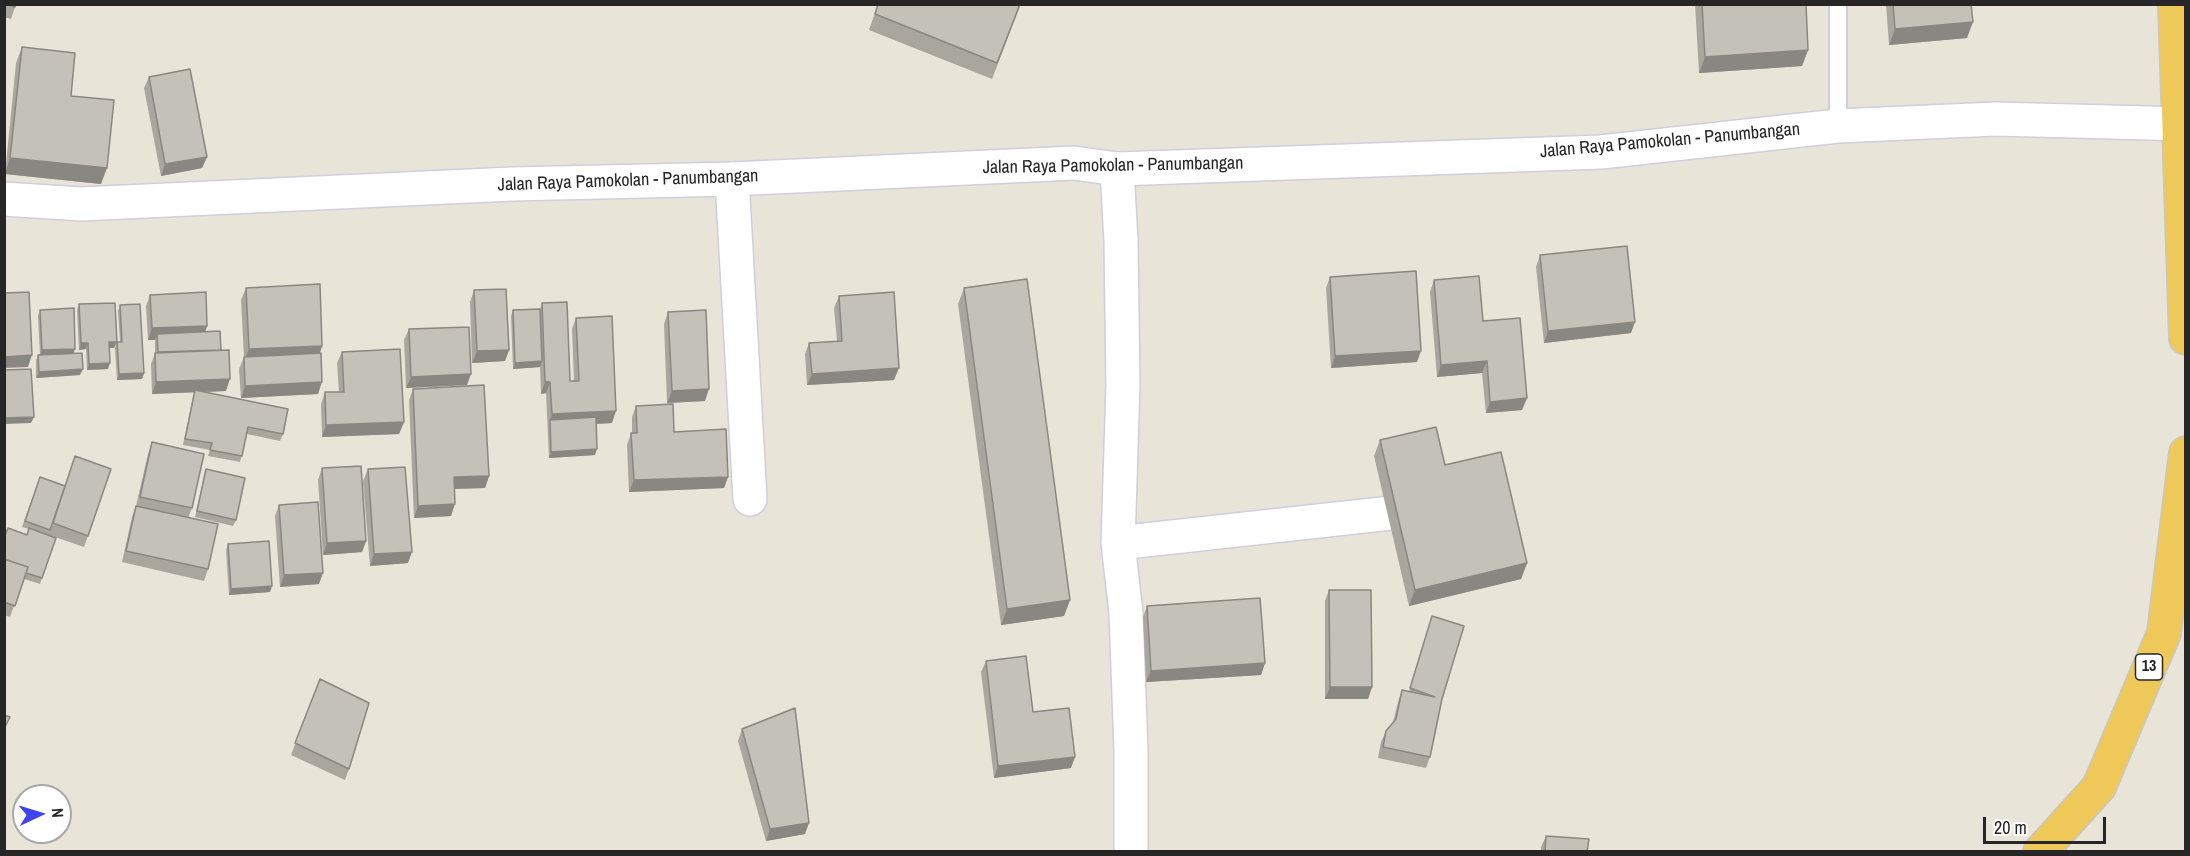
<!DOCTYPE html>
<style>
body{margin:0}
#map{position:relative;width:2190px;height:856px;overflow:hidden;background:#e9e4d8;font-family:"Archivo Narrow",sans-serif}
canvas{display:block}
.frame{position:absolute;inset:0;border:6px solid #262626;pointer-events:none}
.north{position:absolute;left:12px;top:784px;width:60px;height:60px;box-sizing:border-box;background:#fff;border:2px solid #a8a8a8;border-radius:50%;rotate:86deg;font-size:16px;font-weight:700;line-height:24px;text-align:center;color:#262626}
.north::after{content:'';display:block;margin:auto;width:21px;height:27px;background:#3f43ef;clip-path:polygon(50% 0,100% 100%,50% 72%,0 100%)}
.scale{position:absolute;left:1983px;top:817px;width:123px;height:27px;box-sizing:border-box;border:3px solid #262626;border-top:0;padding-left:8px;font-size:18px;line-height:21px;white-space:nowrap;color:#262626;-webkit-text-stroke:4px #fff;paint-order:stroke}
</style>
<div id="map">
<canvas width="2190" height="856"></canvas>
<div class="frame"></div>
<div class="north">N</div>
<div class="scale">20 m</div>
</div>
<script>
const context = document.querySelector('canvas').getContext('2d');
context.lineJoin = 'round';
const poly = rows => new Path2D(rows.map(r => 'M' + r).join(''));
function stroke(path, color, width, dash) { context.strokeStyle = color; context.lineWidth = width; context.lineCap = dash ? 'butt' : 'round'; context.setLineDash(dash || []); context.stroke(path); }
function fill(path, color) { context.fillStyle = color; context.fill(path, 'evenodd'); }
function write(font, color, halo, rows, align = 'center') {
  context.font = font + ' "Archivo Narrow",sans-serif'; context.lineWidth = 4.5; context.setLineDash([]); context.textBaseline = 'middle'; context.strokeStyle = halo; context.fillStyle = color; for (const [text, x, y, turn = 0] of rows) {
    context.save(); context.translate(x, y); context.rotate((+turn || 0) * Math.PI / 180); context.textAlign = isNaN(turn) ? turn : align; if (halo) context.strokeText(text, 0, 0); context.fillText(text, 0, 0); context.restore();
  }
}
const service = poly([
 [1838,4,1838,126]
]);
const minor = poly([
 [1117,169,1121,241,1123,385,1118,543,1126,613,1131,750,1131,852],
 [732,179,750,499],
 [1118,543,1391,513]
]);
const secondary = poly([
 [4,199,81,204,512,184,732,179,1074,163,1117,169,1601,152,1838,126,1996,119,2186,124]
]);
const trunk = poly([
 [2175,4,2186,338],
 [2040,852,2099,787,2164,633,2186,453]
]);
stroke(service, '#cecedf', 20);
stroke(minor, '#cecedf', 36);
stroke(secondary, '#cecedf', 36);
stroke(trunk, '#c7c7c7', 36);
stroke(service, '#fff', 16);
stroke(minor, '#fff', 33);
stroke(secondary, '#fff', 33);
stroke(trunk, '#eec95a', 33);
fill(poly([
 [4,4,16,4,11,19,4,17],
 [878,4,1021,4,992,79,869,30],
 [1695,4,1806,4,1808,50,1802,66,1699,73],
 [1886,4,1971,4,1967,38,1889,45],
 [22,47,71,96,101,184,5,174,16,63],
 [149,77,207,157,202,168,161,176,144,88],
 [1540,255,1631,333,1544,343,1536,267],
 [1330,277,1417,362,1331,368,1326,288],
 [1434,280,1483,321,1527,398,1522,410,1486,413,1482,373,1437,377,1430,292],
 [246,288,322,346,320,353,318,394,241,398,239,369,244,357,241,300],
 [964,288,1070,600,1064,616,1001,625,958,304],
 [474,290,509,350,505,361,472,363,470,302],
 [150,295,207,326,205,332,221,350,226,391,205,392,283,434,280,441,247,434,240,462,208,456,210,450,183,445,194,392,152,394,151,364,155,353,155,340,148,340,146,306],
 [839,296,894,380,807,385,805,354,809,343,837,341,834,308],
 [542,303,570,381,574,381,572,329,576,318,612,423,596,424,595,455,549,458,546,393,541,394,540,367,513,369,511,316,513,310,540,309],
 [79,304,114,348,109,348,108,369,87,370,86,349,79,350,77,310],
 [120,305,144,373,142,379,117,380,115,348,117,342,120,342,118,311],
 [40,310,73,353,80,375,36,378,36,361,38,355,40,355,38,316],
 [668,312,705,401,667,403,664,324],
 [409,329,467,385,406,388,404,340],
 [342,352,404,422,399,434,322,437,321,404,325,392,339,392,337,363],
 [413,389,489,476,485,488,454,489,451,516,414,518,409,400],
 [636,406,674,432,728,477,724,488,629,492,627,445,631,433,632,433,632,417],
 [1380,440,1445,465,1527,563,1521,579,1409,606,1374,456],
 [152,442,192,508,188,518,208,569,204,581,122,562,132,517,136,506,148,454],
 [322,468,366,541,362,552,323,555,318,480],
 [111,469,84,547,49,535,56,538,40,584,24,579,10,617,4,615,4,538,27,535,29,529,22,527,40,477,65,486],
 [206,469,236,520,233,526,195,517],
 [368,469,408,563,370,566,363,481],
 [279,505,319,584,280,587,275,516],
 [228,544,270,592,229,595,226,550],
 [1329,590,1372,687,1368,699,1325,699,1325,601],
 [1147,606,1265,663,1261,675,1146,682,1143,617],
 [1432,616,1442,699,1430,757,1426,768,1378,758,1381,742,1386,731,1393,722,1398,702,1402,690,1409,692],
 [986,661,1033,712,1071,768,994,778,981,672],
 [320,679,349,769,345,780,291,755],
 [742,729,805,834,766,841,738,741],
 [1546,836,1587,852,1541,852,1541,847]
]), '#a9a69e');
fill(poly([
 [1973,22,1967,38,1889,45,1895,29],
 [1808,50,1802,66,1699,73,1705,57],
 [207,157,202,168,161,176,165,164],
 [10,158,107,168,101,184,5,174],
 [1635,322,1631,333,1544,343,1548,331],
 [207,326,203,338,157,334,155,340,148,340,152,328],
 [109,342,117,342,114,348,107,348],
 [81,343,88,343,86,349,79,350],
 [322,346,318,358,244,361,249,349],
 [75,349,73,355,40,356,42,350],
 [509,350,505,361,472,363,477,351],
 [1421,351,1417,362,1331,368,1335,356],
 [32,355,28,367,4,368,4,357],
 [542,361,540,367,513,369,515,363],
 [1487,361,1482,373,1437,377,1441,365],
 [110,363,108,369,87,370,89,364],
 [899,368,894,380,807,385,812,374],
 [83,369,80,375,36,378,39,372],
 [144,373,142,379,117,380,119,374],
 [471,374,467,385,406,388,411,377],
 [230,379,226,391,152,394,156,382],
 [322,382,318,394,241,398,245,386],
 [545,382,550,382,546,393,541,394],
 [709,389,705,401,667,403,672,391],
 [1527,398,1522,410,1486,413,1490,402],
 [616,411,612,423,550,426,550,420,552,414],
 [34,417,31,423,4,424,4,418],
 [404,422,399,434,322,437,326,425],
 [597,449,595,455,549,458,551,452],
 [489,476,485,488,449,489,454,477],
 [728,477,724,488,629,492,634,480],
 [455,504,451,516,414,518,418,506],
 [366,541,362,552,323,555,327,543],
 [412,552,408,563,370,566,374,554],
 [1527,563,1521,579,1409,606,1415,590],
 [323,573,319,584,280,587,284,575],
 [272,586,270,592,229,595,231,589],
 [1070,600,1064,616,1001,625,1007,609],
 [1265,663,1261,675,1146,682,1151,671],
 [1330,687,1372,687,1368,699,1325,699],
 [1075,757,1071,768,994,778,998,766],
 [809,823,805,834,766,841,770,829]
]), '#898781');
const building = poly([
 [6,4,16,4,15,7,6,4],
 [878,4,1020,4,997,63,875,14,878,4],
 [1702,4,1806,4,1808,50,1705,57,1702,4],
 [1893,4,1971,4,1973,22,1895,29,1893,4],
 [22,47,75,53,71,96,114,100,107,168,10,158,22,47],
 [190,69,207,157,165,164,149,77,190,69],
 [1627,246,1635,322,1548,331,1540,255,1627,246],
 [1416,271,1421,351,1335,356,1330,277,1416,271],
 [1479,276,1483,321,1520,318,1527,398,1490,402,1487,361,1441,365,1434,280,1479,276],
 [1027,279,1070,600,1007,609,964,288,1027,279],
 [320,284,322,346,249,349,246,288,320,284],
 [506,289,509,350,477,351,474,290,506,289],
 [29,292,32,355,4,357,4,293,29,292],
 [206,292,207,326,152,328,150,295,206,292],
 [894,292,899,368,812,374,809,343,842,341,839,296,894,292],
 [567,302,570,381,579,381,576,318,612,316,616,411,552,414,550,382,545,382,542,303,567,302],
 [115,303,117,342,109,342,110,363,89,364,88,343,81,343,79,304,115,303],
 [140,304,144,373,119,374,117,342,122,342,120,305,140,304],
 [74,308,75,349,42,350,40,310,74,308],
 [540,309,542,361,515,363,513,310,540,309],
 [706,310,709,389,672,391,668,312,706,310],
 [469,327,471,374,411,377,409,329,469,327],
 [220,331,221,350,158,352,157,334,220,331],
 [400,349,404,422,326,425,325,392,344,392,342,352,400,349],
 [229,350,230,379,156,382,155,353,229,350],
 [82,353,83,369,39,372,38,355,82,353],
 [321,353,322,382,245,386,244,357,321,353],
 [31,369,34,417,4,418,4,370,31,369],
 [484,385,489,476,454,477,455,504,418,506,413,389,484,385],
 [195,390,288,409,283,434,248,427,242,456,210,450,212,443,185,439,195,390],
 [673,404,674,432,726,429,728,477,634,480,631,433,637,433,636,406,673,404],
 [596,417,597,449,551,452,550,420,596,417],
 [1436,427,1445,465,1501,452,1527,563,1415,590,1380,440,1436,427],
 [152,442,204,454,192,508,140,497,152,442],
 [75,456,111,469,88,536,53,523,75,456],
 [361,466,366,541,327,543,322,468,361,466],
 [405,467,412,552,374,554,368,469,405,467],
 [206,469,245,478,236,520,197,511,206,469],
 [40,477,65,486,50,530,25,521,40,477],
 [318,502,323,573,284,575,279,505,318,502],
 [136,506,218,524,208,569,126,551,136,506],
 [8,528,27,535,29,528,56,538,42,578,26,573,28,567,4,559,4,538,8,528],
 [269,541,272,586,231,589,228,544,269,541],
 [4,559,28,567,15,606,4,602,4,559],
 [1329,590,1371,590,1372,687,1330,687,1329,590],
 [1260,598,1265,663,1151,671,1147,606,1260,598],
 [1432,616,1464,626,1442,699,1430,757,1383,747,1386,731,1396,719,1402,690,1435,697,1410,688,1432,616],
 [1026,656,1033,712,1069,708,1075,757,998,766,986,661,1026,656],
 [320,679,369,703,349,769,295,743,320,679],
 [795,708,809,823,770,829,742,729,795,708],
 [4,715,10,717,4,729,4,715],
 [1546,836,1589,839,1587,852,1545,852,1546,836]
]);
fill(building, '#c4c1b8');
stroke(building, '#898781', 1.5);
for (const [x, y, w] of [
 [2149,667,27]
]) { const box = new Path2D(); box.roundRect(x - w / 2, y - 13, w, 26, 4.5); context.fillStyle = '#fff'; context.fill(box); stroke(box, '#262626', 1.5); }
write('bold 16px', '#262626', null, [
 ["13",2149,667]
]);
write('18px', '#262626', '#fff', [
 ["Jalan Raya Pamokolan - Panumbangan",1670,141,-5],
 ["Jalan Raya Pamokolan - Panumbangan",1113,166,-1],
 ["Jalan Raya Pamokolan - Panumbangan",628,181,-2]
]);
</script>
